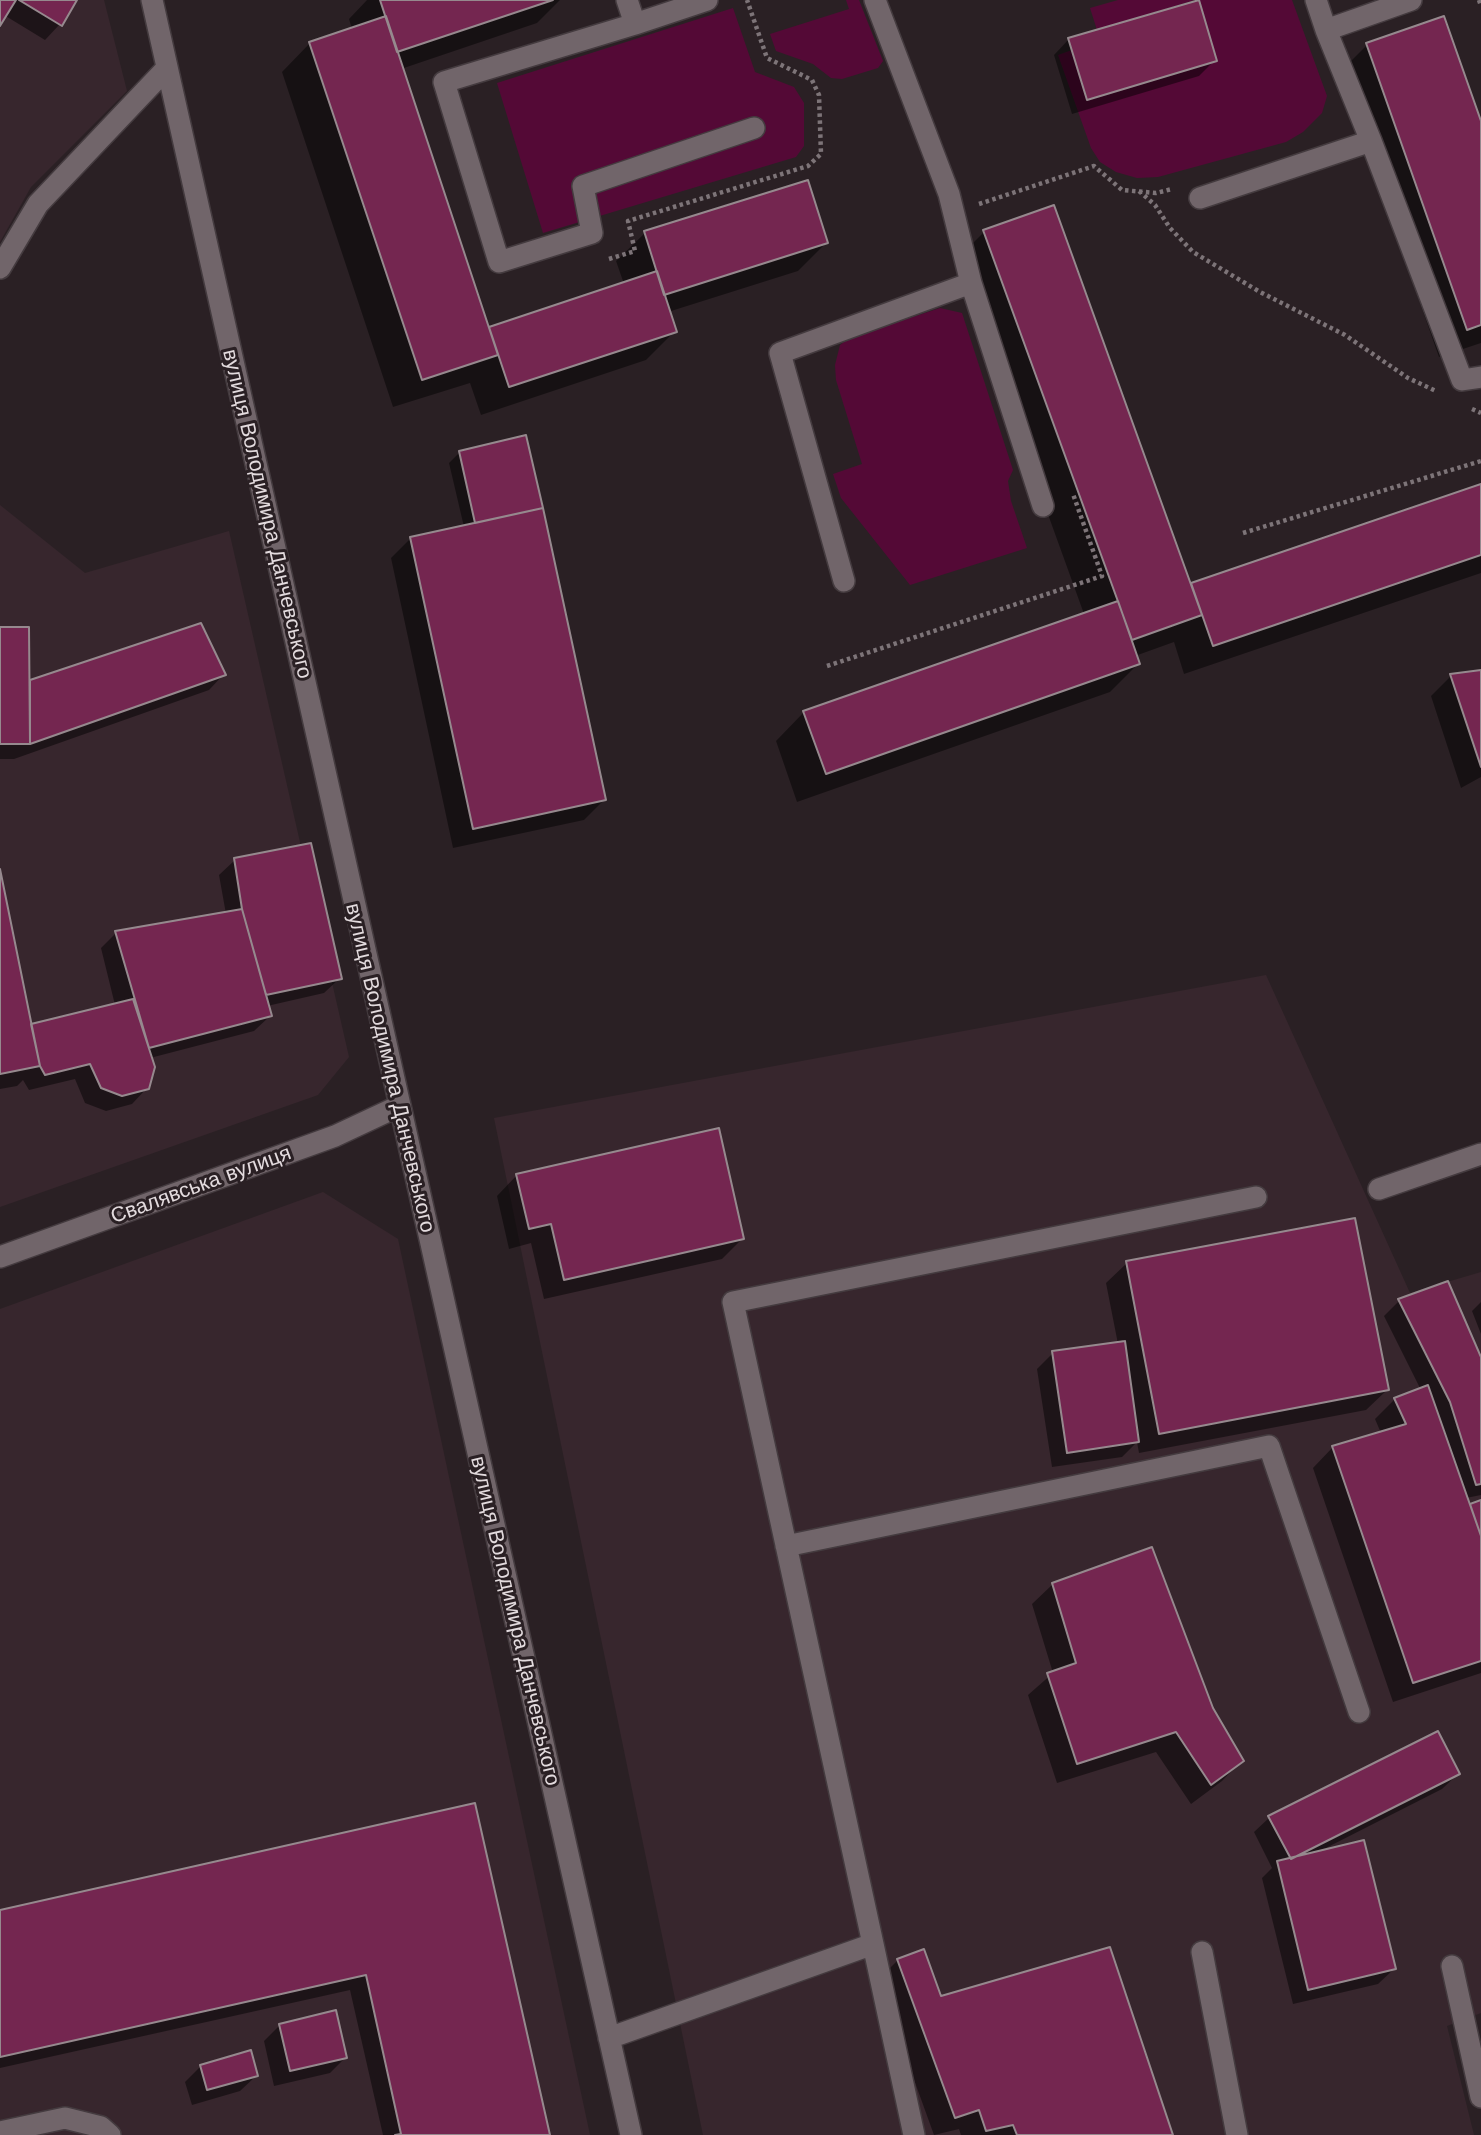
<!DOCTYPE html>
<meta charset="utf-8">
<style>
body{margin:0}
canvas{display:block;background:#2a2024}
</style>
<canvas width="1481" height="2135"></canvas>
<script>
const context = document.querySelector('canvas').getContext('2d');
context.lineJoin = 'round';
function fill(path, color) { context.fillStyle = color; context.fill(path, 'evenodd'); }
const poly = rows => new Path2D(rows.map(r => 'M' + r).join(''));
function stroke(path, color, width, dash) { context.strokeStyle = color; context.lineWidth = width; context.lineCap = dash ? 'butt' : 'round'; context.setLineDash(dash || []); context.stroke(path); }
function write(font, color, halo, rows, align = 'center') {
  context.font = font + ' "Work Sans",sans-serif'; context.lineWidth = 6; context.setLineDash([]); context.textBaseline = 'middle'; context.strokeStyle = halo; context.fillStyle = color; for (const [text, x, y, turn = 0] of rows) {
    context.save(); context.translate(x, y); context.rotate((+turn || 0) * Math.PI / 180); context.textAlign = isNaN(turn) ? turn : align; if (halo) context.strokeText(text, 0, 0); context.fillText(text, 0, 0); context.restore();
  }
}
fill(poly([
 [0,0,104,0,127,91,31,187,0,242],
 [0,505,85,573,229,531,349,1057,318,1095,0,1207],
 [1266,975,1410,1293,1481,1272,1481,2013,1447,2026,1474,2135,703,2135,494,1118],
 [323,1192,398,1239,590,2135,0,2135,0,1309]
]), '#37262d');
fill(poly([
 [846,0,859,0,883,61,878,68,842,79,831,78,813,64,776,51,770,34,849,9],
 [1118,0,1195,0,1097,30,1090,8],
 [1199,0,1292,0,1327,96,1322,113,1303,132,1286,142,1158,177,1137,178,1116,172,1100,162,1091,148,1058,55,1072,50,1216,61],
 [733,8,755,72,794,87,804,103,804,146,796,157,543,233,497,83],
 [940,308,962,313,1013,470,1008,481,1011,501,1027,548,910,585,841,498,833,474,862,464,836,380,835,365,840,345,849,338]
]), '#540936');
fill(poly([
 [0,0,75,0,60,24,45,40,4,15,0,22],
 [367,0,560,0,537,23,401,69,488,329,624,284,616,261,645,233,826,243,798,271,668,312,675,331,646,360,481,415,470,383,393,407,282,72,310,43,352,29,349,19],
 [1069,39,1215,60,1199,76,1072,114,1054,55],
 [1367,45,1481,127,1481,343,1439,357,1339,73],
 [984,232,1189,586,1481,486,1481,573,1184,674,1174,642,1135,656,1138,664,1110,692,797,802,776,741,804,712,1084,614,956,260],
 [459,453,604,800,584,820,453,848,391,558,411,538,464,527,449,463],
 [201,626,224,674,209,690,14,759,0,759,0,629,28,683],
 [1481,672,1481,777,1461,788,1431,696,1451,676],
 [235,860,340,978,324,993,267,1006,270,1016,254,1031,150,1058,147,1088,132,1104,106,1111,85,1103,75,1079,29,1090,23,1080,17,1086,0,1089,0,878,30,1028,115,1005,101,948,116,933,226,914,219,875],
 [517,1175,742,1239,722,1259,544,1299,531,1243,509,1249,497,1196],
 [1127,1263,1387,1390,1366,1410,1139,1453,1137,1442,1122,1457,1052,1467,1037,1369,1053,1353,1118,1344,1106,1283],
 [1399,1301,1481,1362,1481,1495,1466,1498,1469,1506,1481,1502,1481,1673,1393,1702,1313,1468,1333,1447,1381,1433,1375,1419,1395,1399,1421,1390,1384,1316],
 [1481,1302,1481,1334,1472,1311],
 [1053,1584,1212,1709,1242,1760,1222,1781,1191,1804,1156,1752,1057,1783,1028,1695,1053,1673,1032,1604],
 [1458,1774,1442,1789,1316,1853,1394,1969,1378,1984,1293,2004,1262,1878,1272,1868,1254,1832,1270,1817],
 [474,1805,548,2135,383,2135,350,1990,0,2068,0,1912],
 [898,1960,940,1998,1171,2135,961,2135,959,2129,934,2135,878,1980],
 [279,2026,346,2057,330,2073,274,2086,264,2041],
 [201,2066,256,2076,240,2091,192,2105,185,2082]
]), '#0007');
const building = poly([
 [0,0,16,0,0,26,0,0],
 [19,0,77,0,62,26,19,0],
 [380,0,553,0,397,52,380,0],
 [1199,0,1217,61,1087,100,1068,38,1199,0],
 [386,16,498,355,422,380,309,42,386,16],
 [1444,16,1481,121,1481,325,1467,330,1366,43,1444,16],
 [808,180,828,243,664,295,644,231,808,180],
 [1054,205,1202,615,1132,640,983,230,1054,205],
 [657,271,677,332,509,387,489,327,657,271],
 [526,435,543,508,475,523,459,451,526,435],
 [1481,484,1481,555,1213,646,1191,583,1481,484],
 [543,508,606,800,473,829,410,537,543,508],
 [1118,601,1140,664,826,774,803,711,1118,601],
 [201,623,226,675,30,744,30,680,201,623],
 [0,627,29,627,30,744,0,744,0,627],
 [1481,670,1481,767,1450,674,1481,670],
 [311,843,342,979,266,995,242,909,234,858,311,843],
 [0,869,40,1066,0,1074,0,869],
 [242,909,272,1016,149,1048,115,931,242,909],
 [133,999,155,1067,149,1089,122,1096,101,1088,90,1064,45,1075,40,1066,31,1024,133,999],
 [719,1128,744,1239,564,1280,551,1224,529,1229,516,1174,719,1128],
 [1355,1218,1389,1390,1159,1434,1126,1261,1355,1218],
 [1448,1281,1481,1357,1481,1484,1476,1485,1450,1402,1398,1299,1448,1281],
 [1125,1341,1139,1442,1067,1453,1052,1351,1125,1341],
 [1428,1385,1481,1536,1481,1661,1413,1683,1332,1446,1406,1424,1394,1398,1428,1385],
 [1481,1500,1481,1536,1470,1504,1481,1500],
 [1152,1547,1213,1708,1244,1761,1211,1785,1176,1732,1077,1764,1047,1673,1076,1663,1052,1583,1152,1547],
 [1438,1731,1460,1774,1291,1859,1268,1816,1438,1731],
 [475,1803,550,2135,395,2135,401,2134,366,1975,0,2057,0,1910,475,1803],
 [1364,1840,1396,1969,1308,1990,1277,1861,1364,1840],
 [1110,1947,1173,2135,1017,2135,1013,2125,986,2131,979,2110,955,2118,897,1959,924,1949,941,1996,1110,1947],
 [336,2010,347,2058,290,2071,279,2024,336,2010],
 [251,2050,258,2076,207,2090,200,2065,251,2050]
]);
fill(building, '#742650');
stroke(building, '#96898e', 2);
const minor = poly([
 [152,0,631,2135],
 [627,0,635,24,707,0],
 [875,0,949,194,971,283,1043,506],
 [1316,0,1326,30,1411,0],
 [635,24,444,82,499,262,592,233,583,186,754,128],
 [1326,30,1371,141],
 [1200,198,1371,141,1462,380,1481,377],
 [0,268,38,204,167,68],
 [844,581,780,353,971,283],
 [1379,1189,1481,1154],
 [0,1257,335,1136,399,1106],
 [786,1546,1269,1446,1359,1712],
 [873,1944,733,1302,1256,1197],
 [1202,1952,1237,2135],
 [1452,1966,1481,2097],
 [609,2038,873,1944,914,2135],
 [0,2132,65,2118,101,2127,110,2135]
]);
stroke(minor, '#443b3f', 24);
stroke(poly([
 [1479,0,1481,6],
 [1139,191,1155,205,1170,228,1193,252,1260,292,1345,335,1408,378,1436,391],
 [979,204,1094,166,1122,190,1156,193,1172,189],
 [609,259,635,251,628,221,808,166,821,154,819,95,812,80,767,58,747,0],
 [1472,409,1481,413],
 [1243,533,1481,461],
 [827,666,1102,576,1073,494]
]), '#7d7478', 4.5, [3.5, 3.5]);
stroke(minor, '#71656a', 21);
write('21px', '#e3dbde', '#2a2024', [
 ["вулиця Володимира Данчевського",267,514,77],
 ["вулиця Володимира Данчевського",390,1068,77],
 ["Свалявська вулиця",201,1185,-20],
 ["вулиця Володимира Данчевського",515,1621,77]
]);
</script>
